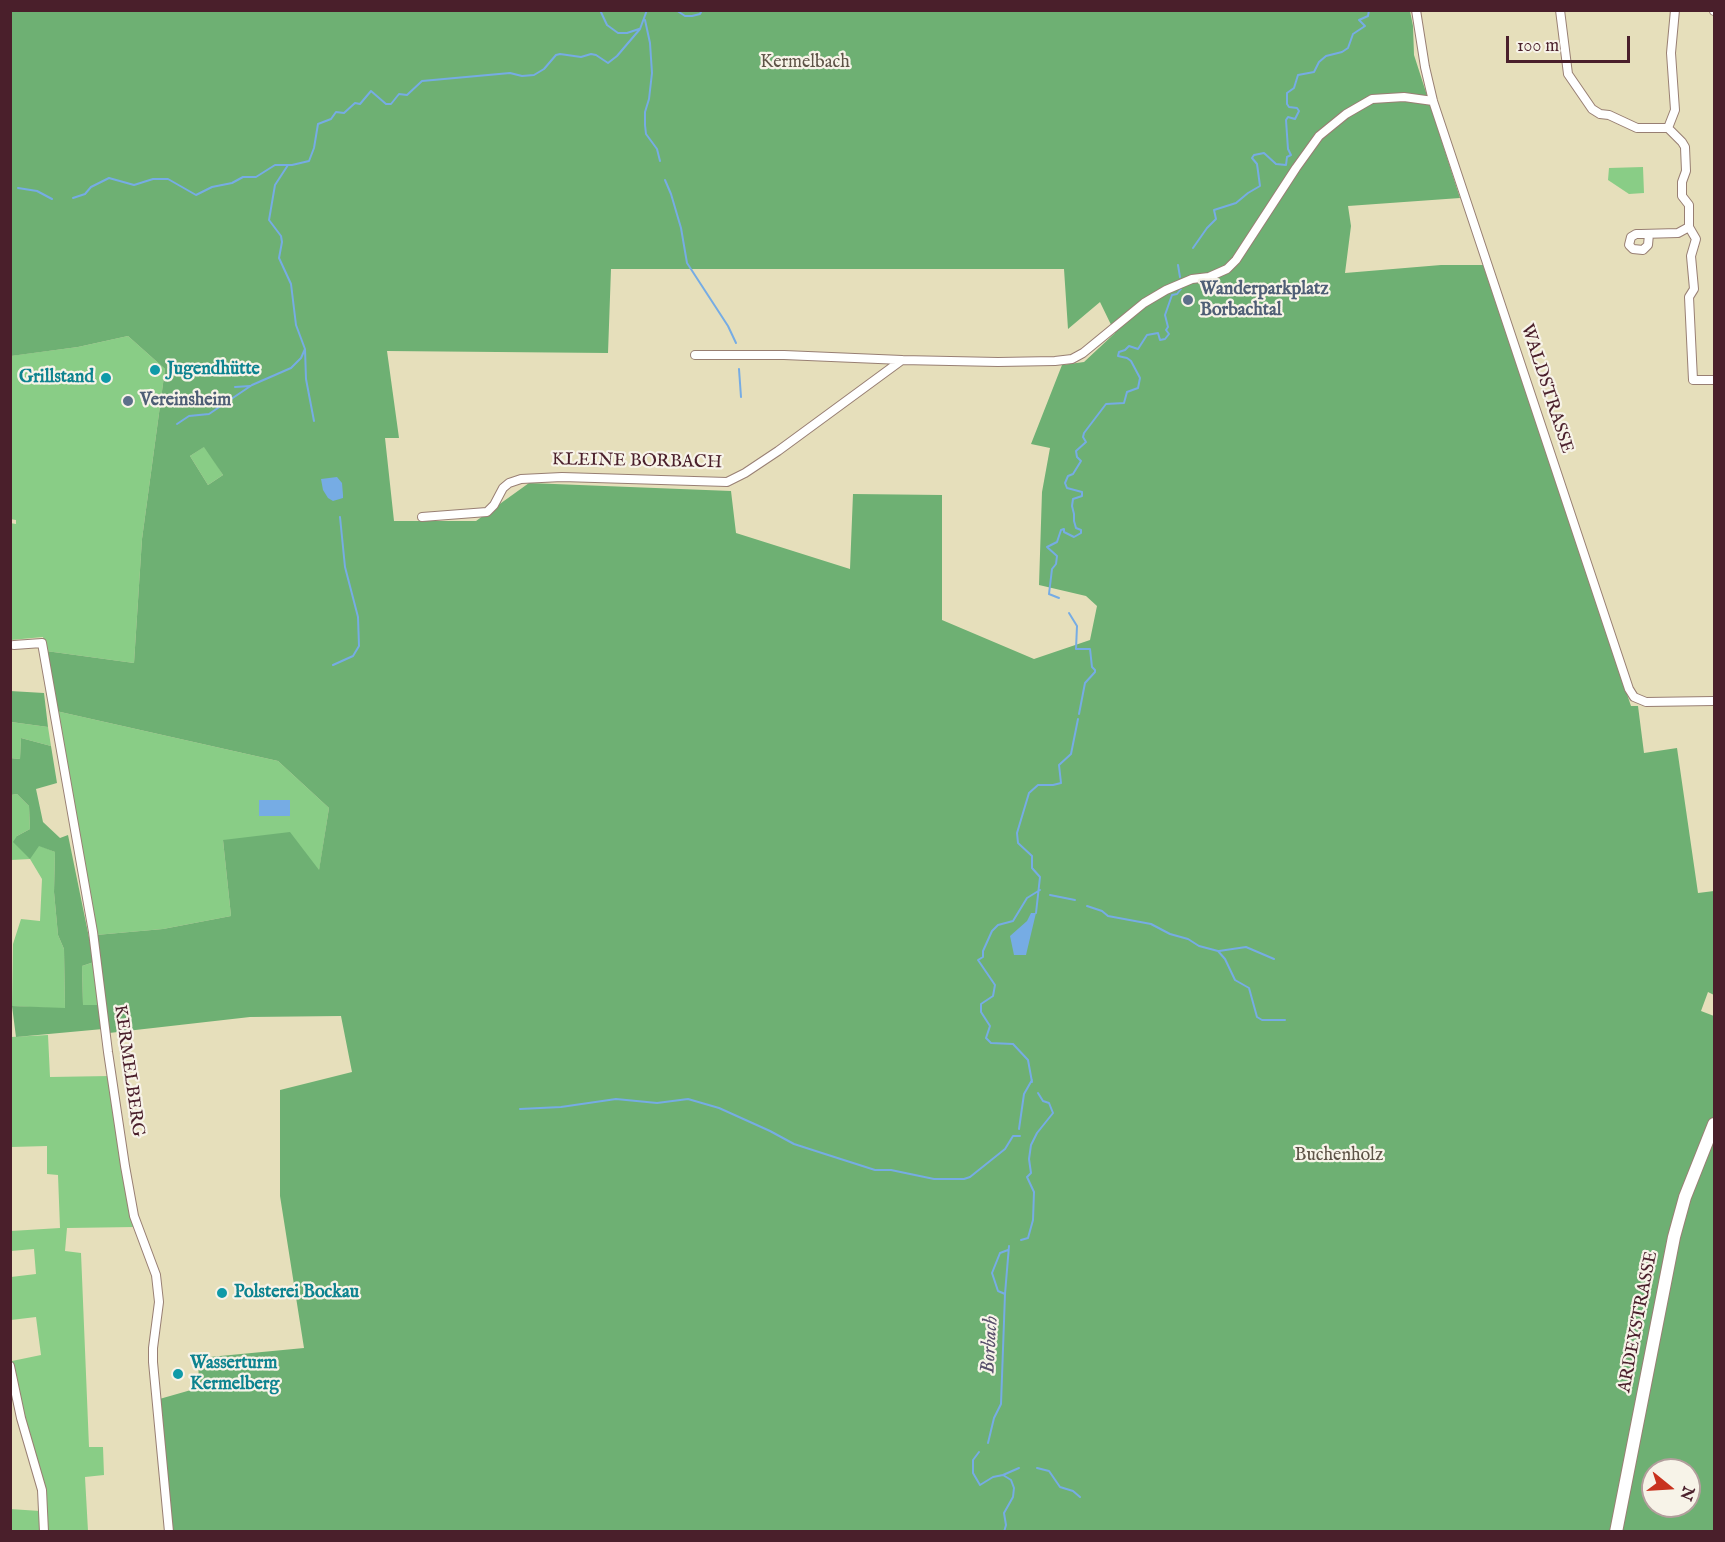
<!DOCTYPE html>
<meta charset="utf-8">
<style>
body{margin:0}
#map{position:relative;width:1725px;height:1542px;overflow:hidden;background:#e6dfbb;font-family:"IM FELL English",serif}
canvas{display:block}
.frame{position:absolute;inset:0;border:12px solid #4a1f2b;pointer-events:none}
.north{position:absolute;left:1641px;top:1458px;width:60px;height:60px;box-sizing:border-box;background:#f7f3e8;border:2px solid #b29e9c;border-radius:50%;rotate:108deg;font-size:16px;font-weight:700;line-height:24px;text-align:center;color:#4a1f2b}
.north::after{content:'';display:block;margin:auto;width:21px;height:27px;background:#c8321e;clip-path:polygon(50% 0,100% 100%,50% 72%,0 100%)}
.scale{position:absolute;left:1506px;top:36px;width:124px;height:27px;box-sizing:border-box;border:3px solid #4a1f2b;border-top:0;padding-left:8px;font-size:18px;line-height:21px;white-space:nowrap;color:#4a1f2b;-webkit-text-stroke:4px #f7f3e8;paint-order:stroke}
</style>
<div id="map">
<canvas width="1725" height="1542"></canvas>
<div class="frame"></div>
<div class="north">N</div>
<div class="scale">100 m</div>
</div>
<script>
const context = document.querySelector('canvas').getContext('2d');
context.lineJoin = 'round';
function fill(path, color) { context.fillStyle = color; context.fill(path, 'evenodd'); }
const poly = rows => new Path2D(rows.map(r => 'M' + r).join(''));
function stroke(path, color, width, dash) { context.strokeStyle = color; context.lineWidth = width; context.lineCap = dash ? 'butt' : 'round'; context.setLineDash(dash || []); context.stroke(path); }
function write(font, color, halo, rows, align = 'center') {
  context.font = font + ' "IM FELL English",serif'; context.lineWidth = 4.5; context.setLineDash([]); context.textBaseline = 'middle'; context.strokeStyle = halo; context.fillStyle = color; for (const [text, x, y, turn = 0] of rows) {
    context.save(); context.translate(x, y); context.rotate((+turn || 0) * Math.PI / 180); context.textAlign = isNaN(turn) ? turn : align; if (halo) context.strokeText(text, 0, 0); context.fillText(text, 0, 0); context.restore();
  }
}
fill(poly([
 [1643,167,1644,193,1629,194,1608,180,1609,168],
 [128,336,165,369,142,539,134,663,46,651,43,637,11,640,10,523,16,524,16,520,10,519,10,356,78,347],
 [205,446,223,475,208,485,190,456],
 [56,711,278,761,329,808,319,871,223,840,231,916,163,929,96,935],
 [11,722,48,727,51,746,21,738,20,759,11,758],
 [17,794,29,806,30,829,17,836,55,852,54,892,58,935,64,949,65,1009,12,1006,13,944,21,919,40,921,42,879,30,859,11,860,11,795],
 [94,962,100,1005,83,1005,82,966],
 [48,1035,50,1077,110,1076,135,1227,67,1228,65,1251,81,1253,89,1447,103,1447,104,1475,85,1477,88,1531,47,1531,12,1361,41,1355,36,1317,11,1320,11,1277,36,1274,34,1249,11,1251,11,1231,60,1228,58,1175,47,1174,47,1146,11,1147,11,1037],
 [10,1509,40,1511,41,1531,11,1531]
]), '#89cd86');
fill(poly([
 [10,11,1410,11,1413,26,1414,55,1460,198,1348,206,1351,226,1345,273,1441,265,1483,265,1631,706,1638,706,1644,753,1677,748,1698,893,1714,891,1714,995,1708,992,1701,1011,1714,1016,1714,1531,172,1531,156,1400,198,1388,199,1358,304,1348,280,1196,280,1090,352,1072,341,1016,250,1017,109,1033,96,935,163,929,231,916,223,840,290,832,319,870,329,808,278,761,56,711,46,651,134,663,142,539,165,369,128,336,78,347,11,356],
 [611,269,1064,269,1068,329,1100,302,1115,333,1084,362,1062,365,1031,444,1050,448,1042,492,1039,585,1086,596,1097,606,1090,640,1034,659,942,620,942,495,853,494,850,569,736,533,731,491,529,483,476,521,394,521,385,438,399,438,387,351,608,353],
 [204,447,223,475,208,485,190,456],
 [1653,1470,1689,1470,1689,1506,1653,1506],
 [10,691,44,693,48,727,11,722],
 [21,738,51,746,57,783,36,789,43,822,60,838,68,835,94,962,82,966,83,1005,100,1005,103,1029,16,1037,12,1006,65,1008,64,949,58,935,54,892,55,852,39,846,30,859,13,842,17,836,30,829,29,806,17,794,11,795,10,758,20,759]
]), '#6eb073');
fill(poly([
 [337,477,342,483,343,495,343,498,333,501,328,498,323,490,321,479],
 [259,800,290,800,290,816,259,816],
 [1031,913,1036,913,1026,955,1014,955,1010,936,1027,921]
]), '#76ace4');
stroke(poly([
 [600,10,607,25,618,33,627,33,639,29],
 [676,10,685,16,692,16,700,14,702,10],
 [645,20,650,43,652,73,649,99,645,112,645,125,646,134,657,149,660,161],
 [288,165,275,185,269,220,281,236,282,242,279,258,291,284,296,325,305,349,306,379,314,421],
 [665,180,671,194,681,228,687,263,728,326,736,343],
 [18,188,37,191,52,199],
 [73,198,85,194,91,187,109,178,134,185,153,179,168,179,196,195,212,187,232,183,243,177,256,177,275,165,292,165,309,161,314,148,318,124,331,119,336,112,344,113,355,103,360,104,371,91,386,104,391,104,399,94,407,95,422,81,510,73,522,76,534,75,544,69,556,55,560,54,581,57,591,54,596,55,608,63,617,56,640,29,647,10],
 [1193,248,1207,228,1216,219,1214,210,1236,203,1248,193,1260,186,1257,164,1252,158,1254,155,1264,153,1276,164,1286,165,1287,157,1291,155,1288,149,1286,120,1288,117,1295,119,1299,111,1297,108,1289,107,1287,104,1287,93,1294,88,1298,75,1314,72,1319,62,1326,56,1342,52,1348,48,1353,34,1365,26,1359,20,1368,16,1369,10],
 [1178,265,1180,277],
 [739,369,741,397],
 [235,387,250,386],
 [177,424,189,416,209,414,252,385,291,368,301,358,305,349],
 [1059,598,1049,594,1052,569,1056,564,1057,556,1047,547,1057,542,1061,530,1064,529,1064,532,1074,537,1081,533,1081,530,1076,528,1074,521,1074,514,1072,506,1073,499,1082,496,1082,492,1067,488,1065,483,1068,476,1073,474,1081,461,1077,457,1076,451,1086,442,1083,437,1084,433,1106,404,1124,403,1127,392,1138,388,1140,378,1131,361,1127,358,1118,356,1119,352,1125,350,1129,346,1138,349,1147,335,1158,333,1160,340,1165,339,1169,334,1166,330,1168,327,1165,315,1172,295,1177,294,1181,289],
 [1069,613,1077,626,1076,649,1090,649,1092,667,1095,670,1095,672,1085,683,1079,714],
 [333,665,353,656,359,646,358,617,345,567,340,517],
 [1050,895,1075,900],
 [1087,906,1102,911,1108,916,1151,924,1170,934,1188,939,1199,946,1218,951,1225,959,1235,980,1249,988,1257,1017,1262,1020,1285,1020],
 [1036,913,1040,877,1032,868,1032,856,1018,843,1017,833,1029,793,1038,785,1053,785,1061,783,1059,765,1071,754,1078,719],
 [1219,951,1246,947,1274,959],
 [1032,1082,1028,1060,1013,1044,991,1043,986,1038,990,1026,981,1012,981,1004,993,996,995,985,978,960,983,957,983,951,992,931,998,925,1013,921,1027,898,1040,890],
 [520,1109,561,1107,616,1099,657,1103,688,1099,719,1108,770,1131,794,1144,825,1154,875,1170,891,1170,934,1179,964,1179,970,1177,1005,1149,1013,1136,1020,1136],
 [1019,1129,1024,1094,1032,1080],
 [1021,1240,1028,1238,1033,1220,1034,1192,1027,1177,1031,1173,1029,1159,1031,1145,1037,1133,1053,1113,1049,1103,1043,1101,1038,1093],
 [1005,1294,998,1291,992,1273,1000,1253,1008,1250],
 [988,1443,994,1418,1001,1404,1005,1294,1009,1246],
 [979,1452,973,1460,973,1473,980,1485,993,1477,1003,1475,1011,1480,1014,1488,1013,1497,1004,1513,1006,1525,1004,1532],
 [1037,1468,1049,1471,1060,1487,1073,1491,1080,1497],
 [1003,1475,1019,1468]
]), '#76ace4', 2);
const street = poly([
 [1416,10,1425,67,1433,101,1629,689,1634,697,1646,702,1714,701],
 [1560,10,1568,74,1592,109,1600,114,1609,115,1637,128,1668,128],
 [1675,10,1671,53,1675,110,1668,128,1682,142,1685,147,1686,171,1682,182,1682,196,1689,205,1689,227,1696,239,1691,256,1694,289,1689,297,1693,380,1714,380],
 [1714,10,1714,11],
 [1649,234,1648,245,1643,250,1633,249,1629,245,1631,237,1636,234,1641,234,1678,233,1689,227],
 [695,355,784,355,902,360],
 [422,517,487,512,494,505,503,488,509,483,521,479,562,477,727,482,745,473,778,451,902,360,998,362,1055,361,1072,359,1083,353,1144,303,1166,290,1192,279,1209,277,1227,269,1236,260,1296,168,1319,136,1346,114,1372,99,1404,97,1433,101],
 [14,645,42,643,93,932,108,1052,125,1166,134,1216,156,1275,159,1302,153,1348,153,1362,169,1532],
 [10,1366,21,1418,42,1490,44,1532]
]);
const secondary = poly([
 [1616,1532,1674,1237,1685,1197,1714,1124]
]);
stroke(street, '#987f73', 10);
stroke(secondary, '#987f73', 14);
stroke(street, '#fff', 8);
stroke(secondary, '#fff', 12);
for (const [x, y, r, color] of [
 [1188,300,6,"#5c6f8a"],
 [155,370,6,"#0f9aa8"],
 [106,378,6,"#0f9aa8"],
 [128,401,6,"#5c6f8a"],
 [222,1293,6,"#0f9aa8"],
 [178,1374,6,"#0f9aa8"]
]) { const dot = new Path2D(); dot.arc(x, y, r, 0, 2 * Math.PI); context.fillStyle = color; context.fill(dot); stroke(dot, '#f7f3e8', 2); }
write('18px', '#5d5346', '#f7f3e8', [
 ["Kermelbach",805,63],
 ["Buchenholz",1339,1156]
]);
write('bold 18px', '#4e5e75', '#f7f3e8', [
 ["Wanderparkplatz",1200,290],
 ["Borbachtal",1200,311],
 ["Vereinsheim",140,401]
], 'left');
write('bold 18px', '#0d838f', '#f7f3e8', [
 ["Jugendhütte",167,370],
 ["Grillstand",94,378,"right"],
 ["Polsterei Bockau",234,1293],
 ["Wasserturm",190,1364],
 ["Kermelberg",190,1385]
], 'left');
write('18px', '#4a1f2b', '#f7f3e8', [
 ["WALDSTRASSE",1546,389,72],
 ["KLEINE BORBACH",637,462,1],
 ["KERMELBERG",128,1071,82],
 ["ARDEYSTRASSE",1639,1322,-79]
]);
write('italic 20px', '#59506c', '#f7f3e8', [
 ["Borbach",991,1345,-87]
]);
</script>
